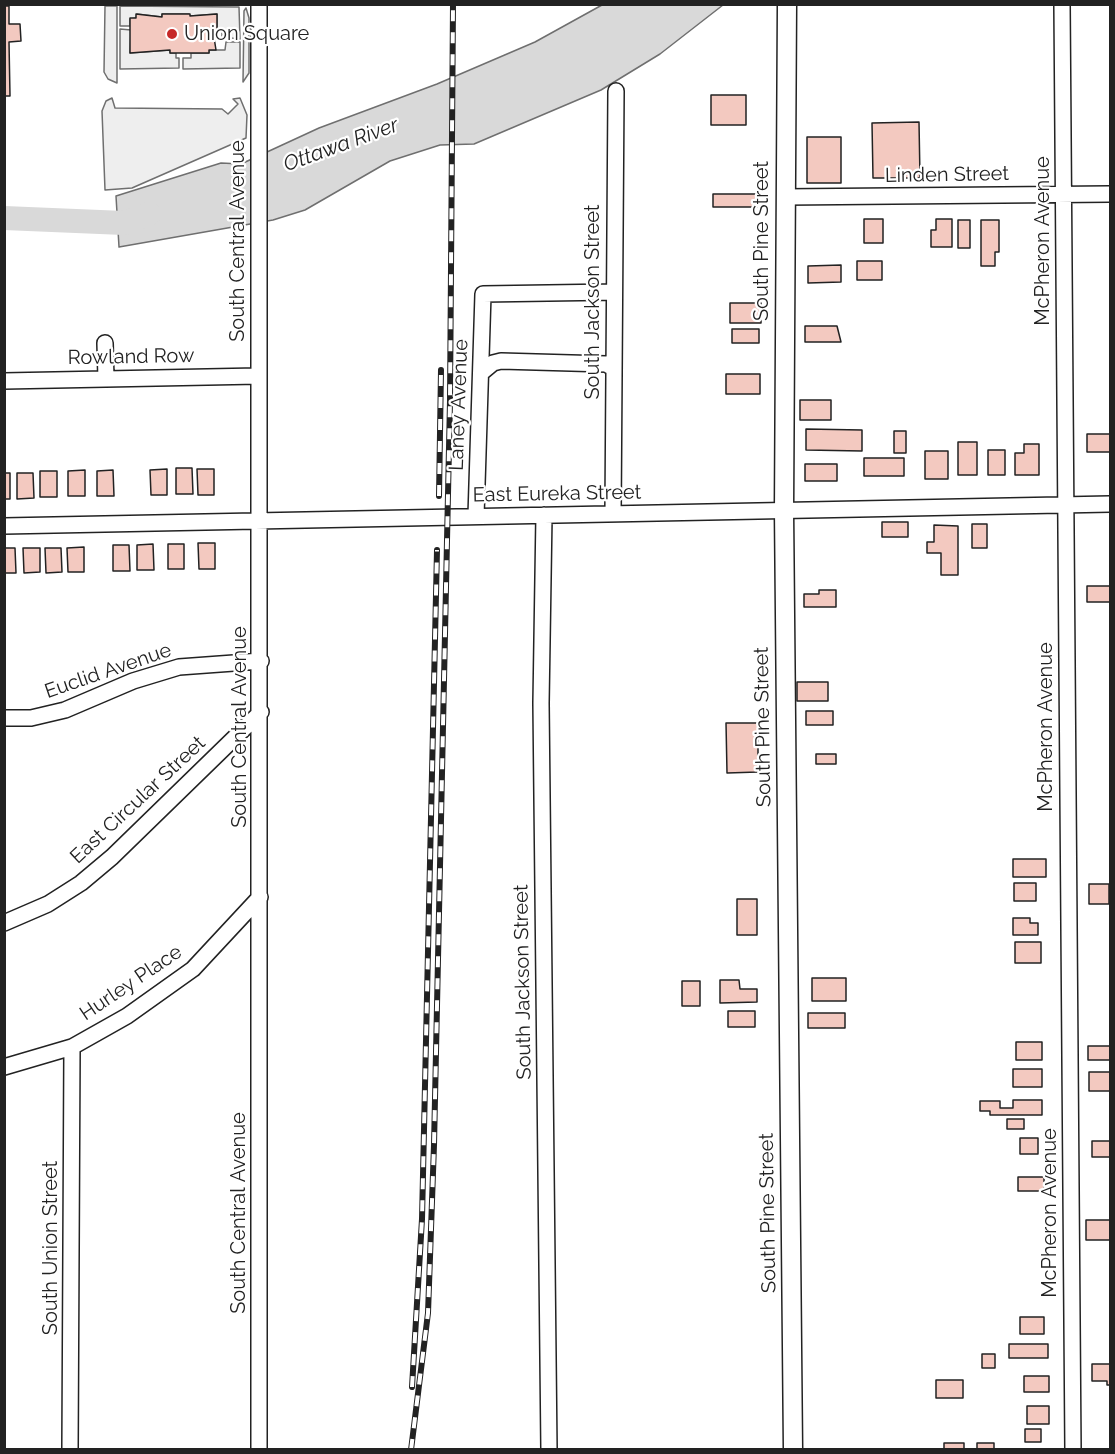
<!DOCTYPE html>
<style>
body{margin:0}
#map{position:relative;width:1115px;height:1454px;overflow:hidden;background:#fff;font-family:Raleway,sans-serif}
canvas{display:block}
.frame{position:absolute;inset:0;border:6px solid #222;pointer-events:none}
</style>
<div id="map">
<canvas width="1115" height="1454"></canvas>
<div class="frame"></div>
</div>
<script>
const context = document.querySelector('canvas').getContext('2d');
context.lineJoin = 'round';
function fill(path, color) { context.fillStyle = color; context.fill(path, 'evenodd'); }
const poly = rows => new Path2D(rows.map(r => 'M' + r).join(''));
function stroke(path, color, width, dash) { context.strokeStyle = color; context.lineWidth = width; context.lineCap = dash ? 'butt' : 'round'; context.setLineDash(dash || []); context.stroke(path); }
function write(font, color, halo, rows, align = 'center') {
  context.font = font + ' Raleway,sans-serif'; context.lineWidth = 4.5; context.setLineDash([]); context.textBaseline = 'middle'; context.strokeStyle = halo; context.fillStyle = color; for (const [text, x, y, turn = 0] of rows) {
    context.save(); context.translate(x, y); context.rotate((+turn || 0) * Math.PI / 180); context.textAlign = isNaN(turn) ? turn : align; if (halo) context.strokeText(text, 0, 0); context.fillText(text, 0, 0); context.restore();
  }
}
const green = poly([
 [105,6,117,6,117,83,108,79,104,72,105,6],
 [120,6,239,7,240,39,222,37,222,31,217,31,217,14,190,16,189,14,162,14,162,17,137,14,136,18,130,19,130,26,120,26,120,6],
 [246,8,249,18,249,73,243,82,244,11,246,8],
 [120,29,131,30,130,53,170,50,170,53,176,53,176,58,179,58,179,68,120,69,120,29],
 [226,42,240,42,240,68,183,69,183,58,191,58,191,53,209,53,209,50,225,50,226,42],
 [112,98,115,108,222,109,228,114,238,104,233,99,240,98,247,115,246,138,132,188,105,190,102,111,106,101,112,98]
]);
fill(green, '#eee');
stroke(green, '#6f6f6f', 1.5);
const water = poly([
 [602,5,723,5,660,54,601,90,474,144,440,145,390,161,305,210,273,220,119,247,116,196,221,163,241,164,319,128,437,84,535,42,602,5]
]);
fill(water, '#d9d9d9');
stroke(water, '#6f6f6f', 1.5);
stroke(poly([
 [4,218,124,223,149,214]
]), '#d9d9d9', 24);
const building = poly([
 [4,6,9,6,9,24,20,24,21,41,9,42,10,96,4,96,4,6],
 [136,14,162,17,162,14,190,14,190,16,217,14,217,31,213,31,216,50,209,50,209,53,170,53,170,50,130,53,130,18,136,18,136,14],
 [711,95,746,95,746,125,711,125,711,95],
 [919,122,920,178,873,178,872,123,919,122],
 [807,137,841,137,841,183,807,183,807,137],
 [713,194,757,194,757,207,713,207,713,194],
 [864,219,883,219,883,243,864,243,864,219],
 [936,219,952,219,952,247,931,247,931,230,936,230,936,219],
 [958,220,970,220,970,248,958,248,958,220],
 [981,220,999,220,999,252,995,252,995,266,981,266,981,220],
 [857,261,882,261,882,280,857,280,857,261],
 [841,265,841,282,808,283,808,266,841,265],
 [730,303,761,303,761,323,730,323,730,303],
 [805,326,837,326,841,342,805,342,805,326],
 [732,329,759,329,759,343,732,343,732,329],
 [726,374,760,374,760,394,726,394,726,374],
 [800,400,831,400,831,420,800,420,800,400],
 [806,429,862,430,862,451,806,450,806,429],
 [894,431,906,431,906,453,894,453,894,431],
 [1087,434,1110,434,1110,452,1087,452,1087,434],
 [958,442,977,442,977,475,958,475,958,442],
 [1024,444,1039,444,1039,475,1015,475,1015,453,1024,453,1024,444],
 [988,450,1005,450,1005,475,988,475,988,450],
 [925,451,948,451,948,479,925,479,925,451],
 [864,458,904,458,904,476,864,476,864,458],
 [805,464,837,464,837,481,805,481,805,464],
 [176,468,192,468,193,494,176,494,176,468],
 [167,469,167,495,151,495,150,470,167,469],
 [197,469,214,469,214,495,198,495,197,469],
 [85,470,85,496,68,496,68,471,85,470],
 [113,470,114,496,97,496,97,471,113,470],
 [40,471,57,471,57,497,40,497,40,471],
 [4,473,10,473,10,499,4,499,4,473],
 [17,473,33,473,34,498,17,499,17,473],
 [882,522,908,522,908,537,882,537,882,522],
 [972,524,987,524,987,548,972,548,972,524],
 [934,525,958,526,958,575,941,575,941,553,927,553,927,542,934,542,934,525],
 [198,543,215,543,215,569,199,569,198,543],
 [153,544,154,570,137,570,137,545,153,544],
 [168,544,184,544,184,569,168,569,168,544],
 [113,545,129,545,130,571,113,571,113,545],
 [84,547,84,572,68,572,67,548,84,547],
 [4,548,15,548,16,573,4,573,4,548],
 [23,548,40,548,40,572,24,573,23,548],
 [45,548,61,548,62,572,46,573,45,548],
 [1087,586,1110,586,1110,602,1087,602,1087,586],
 [819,590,836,590,836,607,804,607,804,594,819,594,819,590],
 [797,682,828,682,828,701,797,701,797,682],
 [806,711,833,711,833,725,806,725,806,711],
 [726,723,758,723,758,772,727,773,726,723],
 [816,754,836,754,836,764,816,764,816,754],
 [1013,859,1046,859,1046,877,1013,877,1013,859],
 [1014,883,1036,883,1036,901,1014,901,1014,883],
 [1089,884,1109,884,1109,904,1089,904,1089,884],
 [737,899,757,899,757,935,737,935,737,899],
 [1013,918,1030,918,1030,923,1038,923,1038,935,1013,935,1013,918],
 [1015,942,1041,942,1041,963,1015,963,1015,942],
 [812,978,846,978,846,1001,812,1001,812,978],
 [720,980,739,980,740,989,757,989,757,1002,720,1003,720,980],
 [682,981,700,981,700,1006,682,1006,682,981],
 [728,1011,755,1011,755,1027,728,1027,728,1011],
 [808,1013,845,1013,845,1028,808,1028,808,1013],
 [1016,1042,1042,1042,1042,1060,1016,1060,1016,1042],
 [1088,1046,1110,1046,1110,1060,1088,1060,1088,1046],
 [1013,1069,1042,1069,1042,1087,1013,1087,1013,1069],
 [1089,1072,1110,1072,1110,1091,1089,1091,1089,1072],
 [1013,1100,1042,1100,1042,1115,990,1115,990,1111,980,1111,980,1101,1000,1101,1000,1108,1013,1108,1013,1100],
 [1007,1119,1024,1119,1024,1129,1007,1129,1007,1119],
 [1020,1138,1038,1138,1038,1154,1020,1154,1020,1138],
 [1092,1141,1110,1141,1110,1157,1092,1157,1092,1141],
 [1018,1177,1044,1177,1044,1191,1018,1191,1018,1177],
 [1086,1220,1110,1220,1110,1240,1086,1240,1086,1220],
 [1020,1317,1044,1317,1044,1334,1020,1334,1020,1317],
 [1009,1344,1048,1344,1048,1358,1009,1358,1009,1344],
 [982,1354,995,1354,995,1368,982,1368,982,1354],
 [1092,1364,1110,1364,1110,1385,1107,1385,1107,1381,1092,1381,1092,1364],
 [1024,1376,1049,1376,1049,1392,1024,1392,1024,1376],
 [936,1380,963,1380,963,1398,936,1398,936,1380],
 [1027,1406,1049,1406,1049,1424,1027,1424,1027,1406],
 [1025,1429,1041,1429,1041,1442,1025,1442,1025,1429],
 [944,1443,964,1443,964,1450,944,1450,944,1443],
 [977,1443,994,1443,994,1450,977,1450,977,1443]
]);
fill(building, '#f3c9c0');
stroke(building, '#222', 1.5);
const minor = poly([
 [259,4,259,1450],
 [1062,4,1073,1450],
 [785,197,1110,194],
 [105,343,106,379],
 [481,373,493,363,501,361,606,364,613,368],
 [4,381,258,376],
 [613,514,616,91],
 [544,515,541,703,549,1450],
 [476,516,483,294,613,292],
 [4,526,1110,504],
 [4,718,31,718,65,710,133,681,179,667,261,661],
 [4,923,48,904,81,883,112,857,261,712],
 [4,1067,72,1047,127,1016,193,969,260,897],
 [70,1450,72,1047]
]);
const major = poly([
 [787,4,784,510,793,1450]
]);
stroke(minor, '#222', 18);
stroke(major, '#222', 21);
stroke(minor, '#fff', 15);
stroke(major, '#fff', 18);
const rail = poly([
 [439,496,441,370],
 [412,1387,422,1219,437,550],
 [411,1450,428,1313,434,1145,450,401,453,4]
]);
stroke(rail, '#222', 6);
stroke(rail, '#fff', 4, [11]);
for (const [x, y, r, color] of [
 [172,34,6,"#c62828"]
]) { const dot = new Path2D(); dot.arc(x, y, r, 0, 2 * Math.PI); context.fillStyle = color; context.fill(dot); stroke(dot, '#fff', 2); }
write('20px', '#222', '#fff', [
 ["Union Square",184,34]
], 'left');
write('20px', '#222', '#fff', [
 ["Linden Street",947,175,-1],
 ["South Central Avenue",238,241,-90],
 ["South Pine Street",762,241,-90],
 ["McPheron Avenue",1043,241,-90],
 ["South Jackson Street",593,302,-90],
 ["Rowland Row",131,357,-1],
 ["Laney Avenue",459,405,-88],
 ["East Eureka Street",557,494,-1],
 ["Euclid Avenue",108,671,-19],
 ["South Central Avenue",240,727,-90],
 ["South Pine Street",763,727,-91],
 ["McPheron Avenue",1046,727,-90],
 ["East Circular Street",138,800,-43],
 ["South Jackson Street",523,982,-91],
 ["Hurley Place",131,983,-34],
 ["South Central Avenue",239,1213,-90],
 ["South Pine Street",768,1213,-91],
 ["McPheron Avenue",1050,1213,-90],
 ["South Union Street",51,1248,-90]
]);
write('italic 21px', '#222', '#fff', [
 ["Ottawa River",341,145,-20]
]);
</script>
